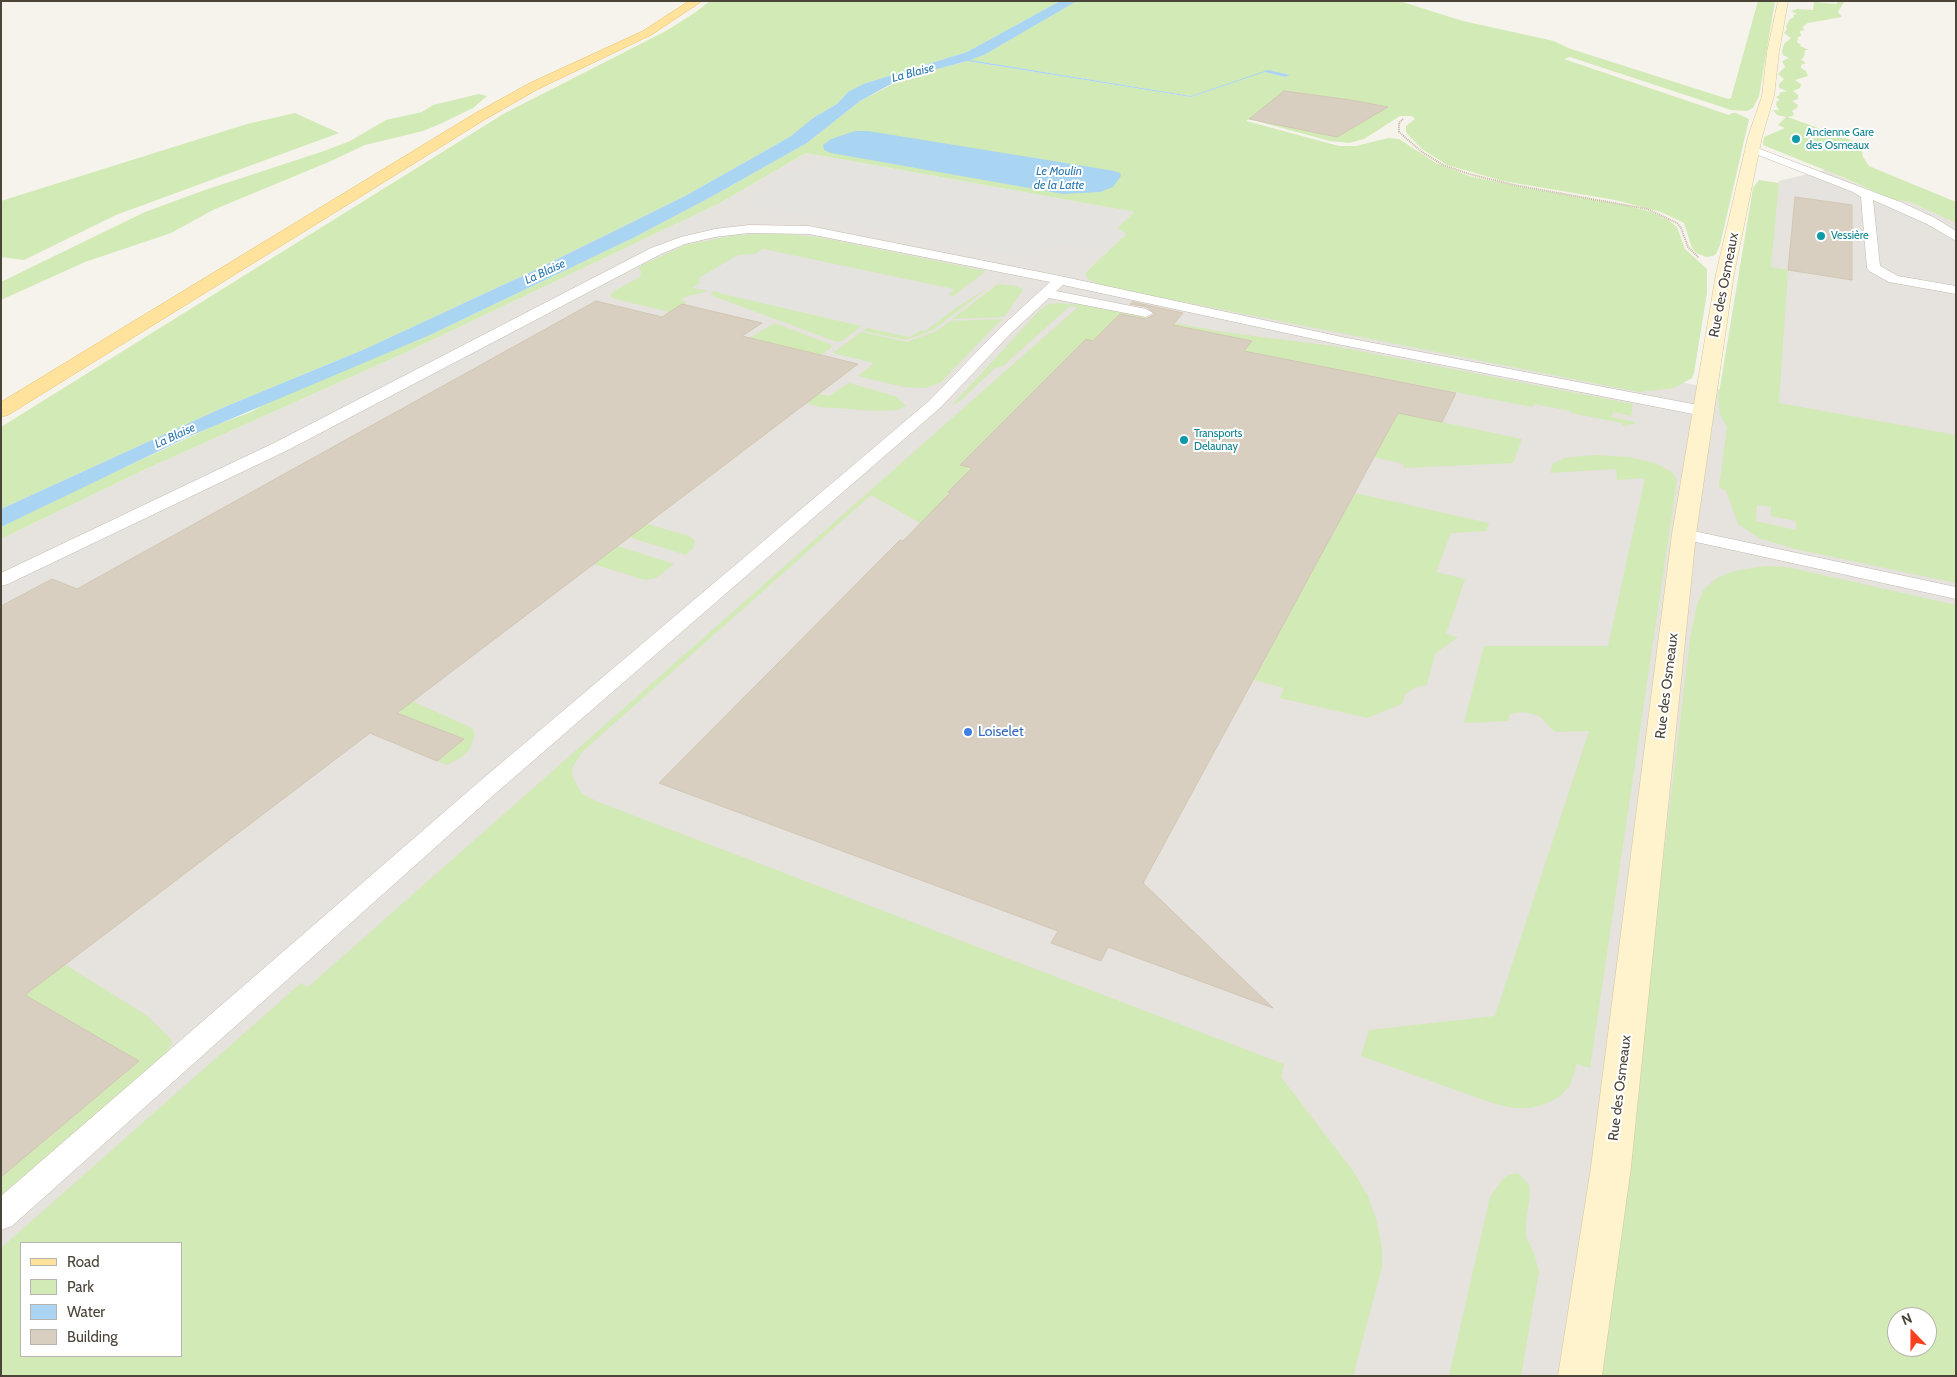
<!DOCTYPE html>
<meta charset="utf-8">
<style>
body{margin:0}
#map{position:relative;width:1957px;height:1377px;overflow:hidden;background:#f6f3ec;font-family:Cabin,sans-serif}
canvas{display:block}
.frame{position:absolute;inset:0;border:2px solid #4b4439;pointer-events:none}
.legend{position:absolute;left:20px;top:1242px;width:162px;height:115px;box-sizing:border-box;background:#fff;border:1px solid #b7b4b0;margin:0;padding:6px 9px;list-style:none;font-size:15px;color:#4b4439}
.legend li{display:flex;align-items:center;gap:10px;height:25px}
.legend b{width:25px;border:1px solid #b7b4b0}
.north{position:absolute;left:1887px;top:1307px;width:50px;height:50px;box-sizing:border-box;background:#fff;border:1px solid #b7b4b0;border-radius:50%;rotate:338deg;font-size:14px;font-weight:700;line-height:20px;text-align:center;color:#4b4439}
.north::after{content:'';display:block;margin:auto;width:18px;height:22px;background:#fc3f1d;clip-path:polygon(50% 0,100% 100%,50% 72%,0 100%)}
</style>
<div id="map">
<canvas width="1957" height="1377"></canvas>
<div class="frame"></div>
<ul class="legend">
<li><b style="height:6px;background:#ffe39c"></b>Road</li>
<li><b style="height:14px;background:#d2eab5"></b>Park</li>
<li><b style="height:14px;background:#a9d4f2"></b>Water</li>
<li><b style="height:14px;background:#d8cfc1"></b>Building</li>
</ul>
<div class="north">N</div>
</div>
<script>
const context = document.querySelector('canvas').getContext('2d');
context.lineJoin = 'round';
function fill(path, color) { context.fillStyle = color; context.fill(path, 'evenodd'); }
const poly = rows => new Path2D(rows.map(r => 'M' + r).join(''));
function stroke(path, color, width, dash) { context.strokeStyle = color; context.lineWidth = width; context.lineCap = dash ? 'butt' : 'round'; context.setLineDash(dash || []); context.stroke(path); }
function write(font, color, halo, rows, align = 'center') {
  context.font = font + ' Cabin,sans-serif'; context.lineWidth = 4; context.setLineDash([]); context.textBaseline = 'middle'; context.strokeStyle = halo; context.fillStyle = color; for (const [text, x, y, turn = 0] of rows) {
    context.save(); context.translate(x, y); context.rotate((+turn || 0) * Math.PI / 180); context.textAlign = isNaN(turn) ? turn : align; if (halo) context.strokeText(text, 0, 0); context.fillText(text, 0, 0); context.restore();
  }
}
fill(poly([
 [806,153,1134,212,1117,228,1126,234,1087,271,1755,396,1779,181,1825,170,1891,199,1910,202,1956,223,1956,1376,1,1376,1,539,146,469,409,351,720,203],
 [21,1243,181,1243,181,1356,21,1356],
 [1897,1317,1927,1317,1927,1347,1897,1347]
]), '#e6e2dd');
fill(poly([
 [710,1,1060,1,967,52,863,84,848,92,837,104,813,118,791,136,772,147,685,196,533,271,365,349,222,408,1,509,1,427,505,113,666,31,696,12],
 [1077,1,1399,1,1463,21,1554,41,1568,48,1728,99,1731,98,1758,1,1775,1,1759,96,1753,108,1747,111,1731,110,1570,57,1564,59,1729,115,1732,113,1736,113,1749,119,1720,245,1716,254,1713,256,1706,257,1696,253,1692,248,1684,223,1661,212,1615,200,1503,181,1447,165,1422,149,1409,136,1406,132,1406,126,1415,119,1412,116,1400,116,1364,139,1349,143,1330,141,1249,119,1246,121,1339,146,1356,146,1388,138,1399,139,1436,163,1469,176,1520,187,1628,206,1651,212,1668,220,1677,227,1685,249,1707,269,1707,293,1694,373,1692,378,1674,388,1639,392,1103,286,1088,279,1085,273,1126,234,1117,228,1134,212,806,153,720,203,409,351,146,469,1,539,1,527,72,492,216,425,251,412,270,401,430,335,635,237,711,197,807,143,860,101,905,78,967,61,1191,97,1265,72,1285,77,1289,75,1268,71,1191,96,969,60,984,55],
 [1837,1,1844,2,1838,12,1842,17,1808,23,1802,27,1805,30,1800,31,1801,36,1798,37,1797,42,1801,45,1800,46,1809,50,1805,50,1804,57,1801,60,1806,63,1801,65,1801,68,1806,71,1808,76,1795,80,1801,84,1800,88,1793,91,1798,95,1798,99,1792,101,1798,105,1797,108,1792,111,1794,114,1793,116,1788,117,1856,142,1861,145,1863,157,1869,166,1956,202,1956,223,1910,202,1891,199,1847,179,1763,145,1764,137,1785,128,1778,125,1786,117,1777,115,1773,110,1779,110,1776,105,1777,101,1780,100,1776,97,1780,95,1779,93,1787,91,1779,88,1779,84,1784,79,1778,74,1785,67,1782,61,1789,58,1783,55,1782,51,1784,44,1791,38,1784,33,1787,29,1786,26,1790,19,1794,17,1793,15,1797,14,1791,11,1797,9,1813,10,1814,2,1837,4],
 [479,94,487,96,473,108,440,124,423,131,365,145,331,161,213,210,171,233,85,262,1,300,1,282,145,212,202,191,324,151,350,141,386,120,422,112,433,105],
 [295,113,339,133,116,215,24,260,1,257,1,201,247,124],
 [1759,180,1779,183,1771,267,1788,270,1779,403,1956,435,1956,583,1795,549,1759,538,1738,524,1726,491,1719,487,1727,427,1720,415,1718,399,1753,188],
 [1757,505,1771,507,1771,516,1796,521,1796,530,1756,521],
 [773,233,818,237,986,271,953,296,947,295,954,289,763,249,755,254,738,255,693,288,709,289,705,292,685,297,681,300,687,302,670,312,615,299,610,296,614,291,640,277,641,272,638,267,685,245,731,236],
 [998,284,1017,286,1023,290,1004,317,952,319],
 [989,287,933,330,906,340,863,331,867,328,910,337],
 [714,291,721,292,720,293,862,326,842,341,837,342,713,296,711,294],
 [1058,303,1081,305,1223,332,1333,346,1633,404,1631,416,1613,412,1612,417,1635,422,1635,424,1622,426,1622,423,1571,413,1571,411,1534,404,1532,407,1244,351,1251,341,1099,342,1086,340,961,464,972,468,948,492,1305,584,1355,493,1489,523,1486,531,1451,533,1436,572,1465,579,1446,634,1458,637,1435,654,1427,685,1417,687,1405,694,1402,704,1367,718,1280,698,1284,688,1254,680,1285,621,920,523,871,495,582,752,572,768,573,778,582,794,601,803,1284,1064,1281,1077,1353,1171,1368,1196,1377,1222,1382,1249,1382,1267,1353,1376,1,1376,1,1248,301,983,308,987,1078,307,1070,306,1003,366,995,368,960,401,951,406,1039,311,1049,304],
 [21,1243,181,1243,181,1356,21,1356],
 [1002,319,941,382,926,388,903,387,858,376,874,363,833,353,861,332,907,342,937,331,950,321],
 [775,323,830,344,832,347,821,355,749,338],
 [849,383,895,396,906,406,897,410,877,411,820,407,806,403,818,394,829,396],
 [1398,413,1522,439,1513,463,1403,468,1404,464,1374,457],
 [1594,455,1629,457,1655,463,1672,472,1677,480,1590,1068,1577,1064,1569,1087,1559,1097,1545,1104,1530,1108,1513,1108,1492,1103,1361,1056,1369,1030,1495,1016,1589,731,1555,732,1539,716,1524,712,1510,714,1508,721,1464,723,1484,646,1608,646,1645,478,1617,480,1616,469,1550,473,1553,464,1564,458],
 [647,524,689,536,695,541,694,547,686,555,629,537],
 [618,546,674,564,656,578,645,580,593,564],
 [1766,566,1787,567,1956,605,1956,1376,1601,1376,1690,639,1697,605,1704,589,1717,578,1734,571],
 [1897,1317,1927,1317,1927,1347,1897,1347],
 [412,701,472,728,475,735,470,749,462,757,447,765,437,761,463,739,410,718,398,727,384,722],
 [64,964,146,1015,170,1038,172,1044,165,1054,1,1195,1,1177,139,1061,25,995],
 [1518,1173,1529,1185,1530,1195,1526,1222,1526,1237,1534,1253,1539,1272,1521,1376,1449,1376,1490,1197,1503,1179,1508,1175]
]), '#d2eab5');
fill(poly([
 [833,158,1134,212,1117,227,1126,234,1107,252,1055,243,1046,245,1028,259,749,204,773,190,762,184,764,181,784,171,813,169],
 [1780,188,1840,197,1840,201,1779,193],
 [763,249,954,290,948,295,968,299,925,331,919,330,910,337,719,293,720,292,692,288,700,283,699,278,736,256,755,254]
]), '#e5e3e0');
fill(poly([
 [1060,1,1077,1,984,55,970,60,1191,96,1268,70,1290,75,1285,77,1265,72,1191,97,967,61,912,76,893,83,860,101,807,143,711,197,635,237,430,335,188,437,1,527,1,509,222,408,365,349,533,271,685,196,772,147,791,136,813,118,837,104,848,92,863,84,967,52],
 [855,131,868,131,1078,165,1114,171,1120,173,1121,176,1113,187,1100,192,1063,194,831,153,824,150,823,145,831,139]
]), '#a9d4f2');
const building = poly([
 [1284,91,1351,100,1388,107,1337,137,1249,119,1284,91],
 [1795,197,1852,205,1852,280,1788,270,1795,197],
 [596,301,662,317,682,304,762,323,742,336,858,364,397,713,464,739,437,761,370,733,25,995,139,1061,1,1177,1,606,52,579,77,589,596,301],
 [1133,302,1183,313,1173,325,1252,341,1244,351,1456,393,1442,422,1398,413,1143,883,1273,1008,1108,947,1101,961,1051,943,1058,931,659,783,900,540,903,541,950,493,948,492,972,468,960,465,1086,339,1093,341,1120,314,1146,319,1155,314,1147,307,1130,304,1133,302]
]);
fill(building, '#d8cfc1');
stroke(building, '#d3c7b4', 1);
const lane = poly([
 [1752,146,1903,203,1935,218,1956,231,1956,241,1927,224,1873,200,1880,266,1898,276,1956,286,1956,294,1889,282,1869,271,1867,268,1861,197,1853,192,1748,151,1747,149,1752,146],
 [749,225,809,226,1060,276,1342,337,1703,406,1709,408,1711,411,1709,414,1703,416,1342,345,1063,285,1056,291,1146,309,1153,313,1146,317,1049,298,1011,333,941,407,496,793,12,1226,1,1230,1,1196,480,781,929,401,1001,327,1050,282,809,234,749,233,715,237,685,244,661,254,288,450,8,584,1,586,1,573,276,442,651,248,681,237,715,229,749,225],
 [1684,529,1956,587,1956,599,1678,538,1675,534,1678,530,1684,529]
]);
const secondary = poly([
 [1778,1,1788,1,1779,52,1774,96,1762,137,1734,274,1696,534,1631,1167,1602,1376,1558,1376,1591,1167,1672,534,1716,274,1748,137,1762,96,1767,52,1778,1]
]);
const primary = poly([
 [689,1,702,1,651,35,538,89,484,120,8,415,1,417,1,402,474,114,530,83,643,31,689,1]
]);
stroke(lane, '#c2bbae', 1);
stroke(secondary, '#d6c79b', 1);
stroke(primary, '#e6c16a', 1);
stroke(poly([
 [1403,119,1399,123,1399,132,1422,152,1443,165,1469,174,1514,185,1647,209,1677,223,1681,228,1688,247,1699,258]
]), '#c4b79f', 2, [1, 1]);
fill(lane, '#fff');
fill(secondary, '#fff3cd');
fill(primary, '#ffe39c');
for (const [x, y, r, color] of [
 [1796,139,5,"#0f9aa8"],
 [1821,236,5,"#0f9aa8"],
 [1184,440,5,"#0f9aa8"],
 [968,732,5,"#3f7fe0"]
]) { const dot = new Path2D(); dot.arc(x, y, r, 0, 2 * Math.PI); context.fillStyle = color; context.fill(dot); stroke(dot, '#fff', 2); }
write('11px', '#0d838f', '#fff', [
 ["Ancienne Gare",1806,133],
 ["des Osmeaux",1806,146],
 ["Vessière",1831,236],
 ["Transports",1194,434],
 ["Delaunay",1194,447]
], 'left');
write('italic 12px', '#2e7ab2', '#fff', [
 ["La Blaise",913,73,-15],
 ["Le Moulin",1059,171],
 ["de la Latte",1059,185],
 ["La Blaise",545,272,-25],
 ["La Blaise",175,436,-25]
]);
write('14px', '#4b4439', '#fff', [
 ["Rue des Osmeaux",1724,285,-79],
 ["Rue des Osmeaux",1667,686,-83],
 ["Rue des Osmeaux",1620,1088,-83]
]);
write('14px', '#366cbe', '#fff', [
 ["Loiselet",978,732]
], 'left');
</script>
